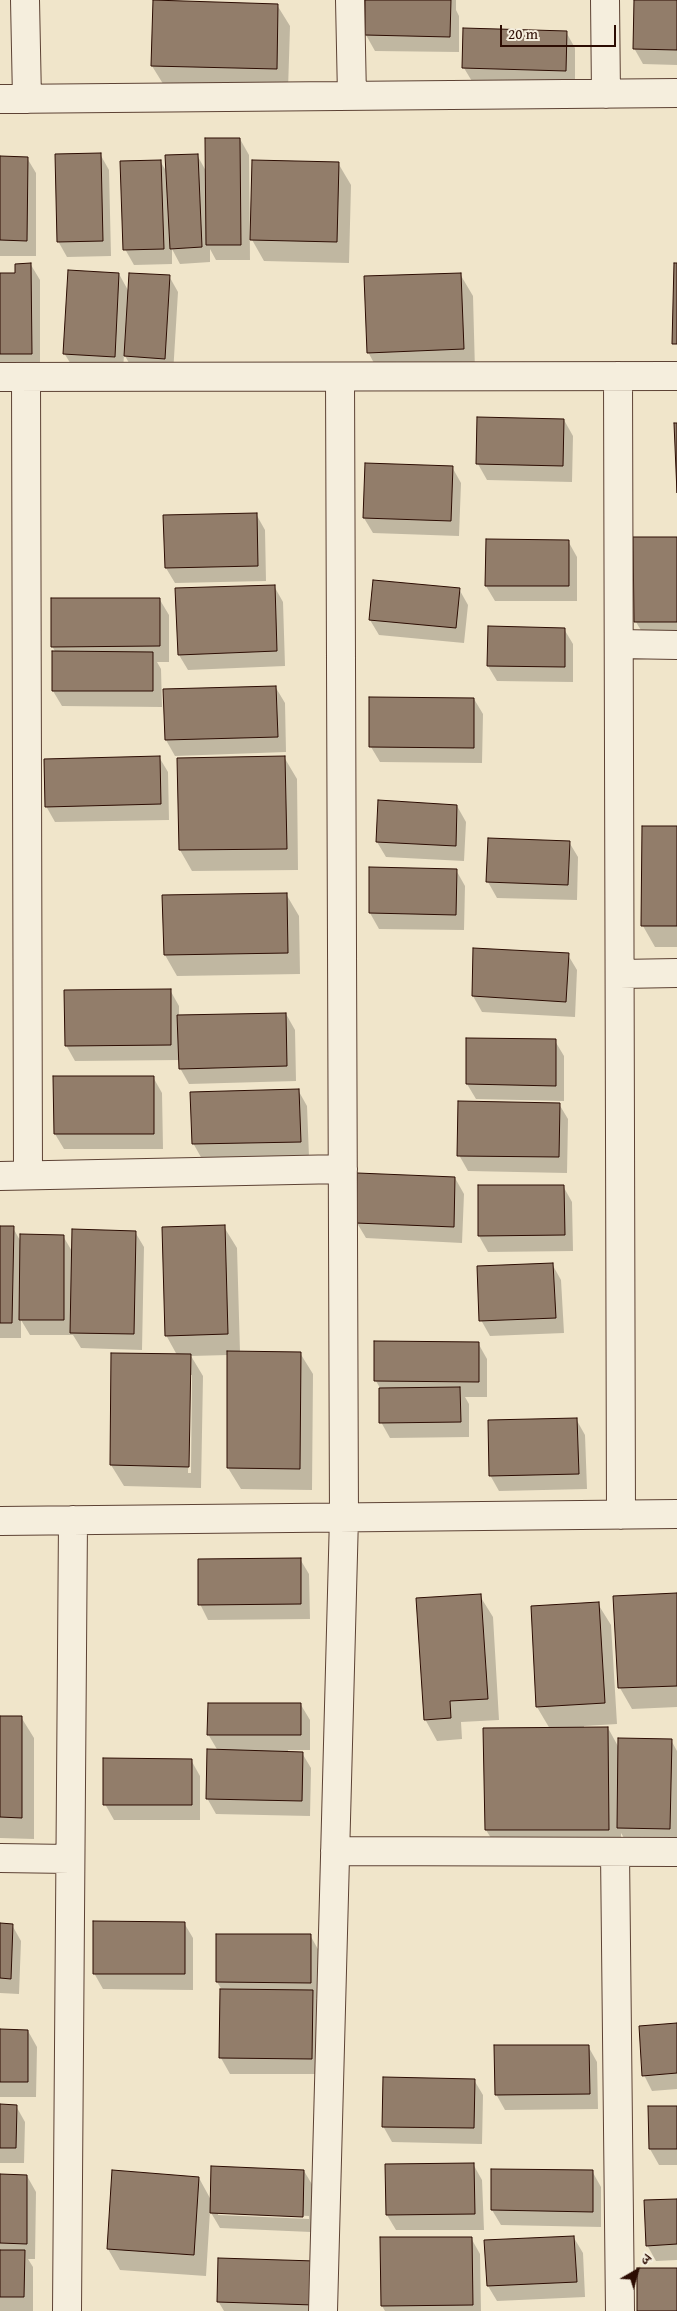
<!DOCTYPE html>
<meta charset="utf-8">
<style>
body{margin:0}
#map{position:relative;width:677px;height:2311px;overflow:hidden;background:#f0e5ca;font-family:"Gentium Book Plus","Noto Serif Devanagari",serif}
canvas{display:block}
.north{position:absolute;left:612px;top:2246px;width:50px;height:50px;-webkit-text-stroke:4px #f5eedd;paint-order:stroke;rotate:38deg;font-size:14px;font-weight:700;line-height:20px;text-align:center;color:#2c0c02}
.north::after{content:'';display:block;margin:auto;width:18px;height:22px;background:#2c0c02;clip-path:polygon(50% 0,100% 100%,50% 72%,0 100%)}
.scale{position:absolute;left:500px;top:25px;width:116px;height:22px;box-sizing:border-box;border:2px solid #2c0c02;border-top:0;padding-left:6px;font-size:15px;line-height:18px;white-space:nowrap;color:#2c0c02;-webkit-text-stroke:4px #f5eedd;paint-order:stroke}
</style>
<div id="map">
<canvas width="677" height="2311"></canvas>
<div class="north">उ</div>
<div class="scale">20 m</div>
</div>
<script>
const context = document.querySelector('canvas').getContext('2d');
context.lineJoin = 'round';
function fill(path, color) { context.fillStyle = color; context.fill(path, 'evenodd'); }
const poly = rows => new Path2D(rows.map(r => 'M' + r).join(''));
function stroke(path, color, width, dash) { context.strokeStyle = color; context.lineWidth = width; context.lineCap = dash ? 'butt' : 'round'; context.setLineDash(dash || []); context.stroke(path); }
fill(poly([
 [366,0,456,0,456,10,459,16,459,52,375,51,366,35],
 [636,0,677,0,677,65,643,64,634,48],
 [277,5,290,26,288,90,165,87,152,66],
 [566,32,575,48,575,86,473,83,464,68],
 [240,139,249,155,250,260,216,260,210,249,210,262,180,264,172,249,172,264,134,265,125,249,160,161,168,174,197,155,206,171],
 [100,154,109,170,111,256,67,257,58,241],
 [0,158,27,158,36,173,36,256,0,256],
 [338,163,351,185,349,263,264,261,251,238],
 [31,265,40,280,40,370,0,369,0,274,16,274],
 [119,274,129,292,169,276,178,292,173,374,134,372,124,354,123,372,74,369,64,353],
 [460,274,473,296,475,371,380,374,368,352],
 [479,418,564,420,573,436,572,482,487,480,478,464],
 [452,467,461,483,459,536,373,533,364,518],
 [256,514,265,530,266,581,175,583,166,568],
 [677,538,677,637,645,637,636,622],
 [568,541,577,557,577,601,495,601,486,586],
 [274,586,283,602,285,666,188,670,179,655],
 [459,589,468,605,464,643,379,635,370,620],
 [160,600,169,615,169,662,157,662,161,669,162,707,62,706,53,691,56,653,52,646],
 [564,629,573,644,573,682,497,681,488,666],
 [276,688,285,703,286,752,175,756,166,740,164,690],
 [474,699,483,714,482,763,380,762,371,747],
 [159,757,168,772,169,820,55,822,46,806],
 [284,757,297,779,298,870,192,871,180,850],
 [457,806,466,822,464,861,386,857,377,842],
 [677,828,677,947,655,947,643,926],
 [489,839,569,842,578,857,577,900,497,898,488,882],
 [370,869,456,870,465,886,464,930,379,929,370,913],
 [286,894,299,916,300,974,177,976,165,955],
 [475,949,568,955,577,970,575,1017,482,1012,473,996],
 [170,990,179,1006,179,1016,286,1014,295,1030,296,1081,189,1084,180,1068,180,1060,75,1061,66,1045],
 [555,1041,564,1056,564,1101,476,1099,467,1084],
 [153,1077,162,1093,163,1149,64,1149,55,1134],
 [298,1090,307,1106,309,1157,202,1159,193,1143],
 [559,1104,568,1119,567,1173,468,1171,459,1155],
 [455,1178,464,1194,462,1243,366,1238,357,1223],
 [563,1186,572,1202,573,1251,488,1252,479,1236,479,1187],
 [224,1227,237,1248,240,1352,300,1353,313,1374,312,1490,241,1489,228,1468,228,1355,191,1356,203,1376,201,1488,124,1486,111,1465,177,1355,166,1335],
 [190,1375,192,1375,191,1473,188,1473],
 [0,1228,13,1228,21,1242,63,1236,73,1253,135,1232,144,1247,142,1350,81,1348,73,1335,30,1335,21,1320,21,1338,0,1338],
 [552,1264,561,1280,564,1333,490,1336,481,1320],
 [478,1343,487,1359,487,1397,465,1397,469,1404,469,1437,390,1438,381,1422,380,1388,376,1381],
 [576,1419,585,1435,587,1489,499,1491,490,1475],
 [300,1559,309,1574,310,1619,208,1620,200,1604],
 [677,1594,677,1707,632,1709,620,1688],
 [480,1596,493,1617,499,1720,461,1722,462,1739,437,1741,425,1719],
 [598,1604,611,1625,617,1724,584,1726,584,1728,608,1728,619,1748,671,1740,677,1751,677,1845,627,1843,621,1833,621,1851,499,1851,486,1830,485,1729,550,1729,537,1707],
 [301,1705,310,1720,310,1750,288,1750,288,1753,302,1753,311,1768,310,1816,216,1814,207,1798,218,1751,208,1734],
 [0,1717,21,1717,34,1738,34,1839,0,1838],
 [191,1760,200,1776,200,1820,114,1820,105,1804],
 [184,1923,193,1938,193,1990,103,1989,94,1973],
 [0,1925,12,1925,21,1941,19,1994,0,1993],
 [217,1935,310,1935,319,1951,319,1998,316,1998,321,2007,320,2074,230,2074,221,2058,222,1990,217,1982],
 [677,2024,677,2089,652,2091,644,2075],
 [0,2031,28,2031,37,2047,36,2097,0,2097],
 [588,2046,597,2062,598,2109,505,2110,496,2094],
 [474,2080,483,2095,482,2144,392,2142,383,2126],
 [0,2106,16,2106,25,2122,24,2163,0,2163],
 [677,2107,677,2165,659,2165,650,2149],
 [473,2164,482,2180,484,2230,396,2230,387,2215],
 [304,2171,313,2186,311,2232,220,2228,210,2211,206,2276,120,2270,108,2249,199,2178,211,2200],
 [218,2212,309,2216,309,2219,218,2215],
 [592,2171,601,2187,601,2227,501,2225,492,2210],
 [0,2176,27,2176,36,2192,35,2259,28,2259,33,2267,33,2311,0,2311],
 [677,2200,677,2260,656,2261,647,2245],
 [471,2238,480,2254,481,2311,385,2311,382,2306],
 [574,2238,583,2253,585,2297,497,2301,488,2286],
 [220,2259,323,2311,224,2311,218,2301]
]), '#0003');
const building = poly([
 [153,0,278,4,277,69,151,66,153,0],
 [365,0,451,0,450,37,365,35,365,0],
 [634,0,677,0,677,50,633,49,634,0],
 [463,28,567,31,566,71,462,68,463,28],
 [205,138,240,138,241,245,206,245,205,138],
 [101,153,103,241,57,242,55,154,101,153],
 [198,154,202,247,170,249,165,155,198,154],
 [0,156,28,157,27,241,0,240,0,156],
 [161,160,164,249,123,250,120,161,161,160],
 [252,160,339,162,337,242,250,240,252,160],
 [31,263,32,354,0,354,0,273,15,273,15,264,31,263],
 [674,263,677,263,677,344,672,344,674,263],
 [68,270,119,273,115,357,63,354,68,270],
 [129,273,170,275,165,359,124,356,129,273],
 [461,273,464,349,367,353,364,276,461,273],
 [477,417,564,419,563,466,476,464,477,417],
 [674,423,677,423,677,493,674,423],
 [365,463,453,466,451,521,363,518,365,463],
 [257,513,258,566,165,568,163,515,257,513],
 [633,537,677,537,677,622,634,622,633,537],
 [486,539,569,540,569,586,485,586,486,539],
 [373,580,460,588,456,628,369,620,373,580],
 [275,585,277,651,178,655,175,588,275,585],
 [51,598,160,598,160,646,51,647,51,598],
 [488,626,565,628,565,667,487,666,488,626],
 [52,651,153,652,153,691,52,691,52,651],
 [276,686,278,737,165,740,163,689,276,686],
 [369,697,474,698,474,748,369,747,369,697],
 [160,756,161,804,45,807,44,759,160,756],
 [285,756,287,849,179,850,177,758,285,756],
 [378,800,457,805,456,846,376,842,378,800],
 [642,826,677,826,677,926,641,926,642,826],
 [488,838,570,841,568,885,486,882,488,838],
 [369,867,457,869,456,915,369,913,369,867],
 [287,893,288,953,164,955,162,895,287,893],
 [473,948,569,953,566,1002,472,996,473,948],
 [171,989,171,1045,65,1046,64,990,171,989],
 [286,1013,287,1066,179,1069,177,1015,286,1013],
 [466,1038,556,1039,556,1086,466,1084,466,1038],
 [53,1076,154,1076,154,1134,54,1134,53,1076],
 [299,1089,301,1142,192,1144,190,1092,299,1089],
 [458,1101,560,1103,559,1157,457,1156,458,1101],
 [357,1173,455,1177,454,1227,356,1223,357,1173],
 [478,1185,564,1185,565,1235,478,1236,478,1185],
 [225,1225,228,1334,165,1336,162,1227,225,1225],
 [0,1226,14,1226,12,1323,0,1323,0,1226],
 [72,1229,136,1231,134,1334,70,1333,72,1229],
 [20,1234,64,1235,64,1320,19,1320,20,1234],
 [553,1263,556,1318,479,1321,477,1266,553,1263],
 [374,1341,479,1342,479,1382,374,1381,374,1341],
 [227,1351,301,1352,300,1469,227,1468,227,1351],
 [111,1353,191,1354,189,1467,110,1465,111,1353],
 [460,1387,461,1422,379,1423,379,1388,460,1387],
 [577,1418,579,1474,489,1476,488,1420,577,1418],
 [301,1558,301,1604,198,1605,198,1559,301,1558],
 [677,1593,677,1686,618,1688,613,1596,677,1593],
 [481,1594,488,1699,450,1701,451,1718,424,1720,416,1598,481,1594],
 [599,1602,605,1703,536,1707,531,1606,599,1602],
 [208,1703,301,1703,301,1735,207,1735,208,1703],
 [0,1716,22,1716,22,1818,0,1817,0,1716],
 [608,1727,609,1830,485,1830,483,1728,608,1727],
 [618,1738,672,1739,670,1829,617,1828,618,1738],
 [207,1749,303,1752,302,1801,206,1799,207,1749],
 [103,1758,192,1759,192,1805,103,1805,103,1758],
 [93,1921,185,1922,185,1974,93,1974,93,1921],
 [0,1923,13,1924,11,1979,0,1978,0,1923],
 [216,1934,311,1934,311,1983,216,1982,216,1934],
 [220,1989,313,1990,312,2059,219,2058,220,1989],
 [677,2023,677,2073,642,2076,639,2026,677,2023],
 [0,2029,28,2030,28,2082,0,2082,0,2029],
 [494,2045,589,2045,590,2094,495,2095,494,2045],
 [383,2077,475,2079,474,2128,382,2127,383,2077],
 [0,2104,17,2105,16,2148,0,2148,0,2104],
 [648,2106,677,2106,677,2149,649,2149,648,2106],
 [474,2163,475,2214,386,2215,385,2164,474,2163],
 [211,2166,304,2170,303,2217,210,2213,211,2166],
 [491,2169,593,2170,593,2212,491,2210,491,2169],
 [112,2170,199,2177,194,2255,107,2249,112,2170],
 [0,2174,27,2175,27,2244,0,2243,0,2174],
 [677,2199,677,2244,646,2246,644,2200,677,2199],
 [574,2236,577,2282,487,2286,484,2240,574,2236],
 [380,2237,472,2237,473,2305,381,2306,380,2237],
 [0,2250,25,2250,24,2297,0,2297,0,2250],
 [218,2258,315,2261,314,2305,217,2302,218,2258],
 [637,2268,677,2268,677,2311,637,2311,637,2268]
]);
fill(building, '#927d6a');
stroke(building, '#2c0c02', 1);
const minor = poly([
 [25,0,27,99],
 [350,0,352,96],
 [605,0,606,94],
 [0,99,677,93],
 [618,376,621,1515],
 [0,377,677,376],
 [26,377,28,1175],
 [619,644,677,645],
 [620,974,677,973],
 [0,1176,343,1169],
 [0,1521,677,1514],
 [335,1851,677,1852],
 [615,1852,620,2311],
 [0,1858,70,1859],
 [67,2311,73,1520],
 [323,2311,344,1517,340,377]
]);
stroke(minor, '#5d4234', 30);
stroke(minor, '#f5eedd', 28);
</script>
